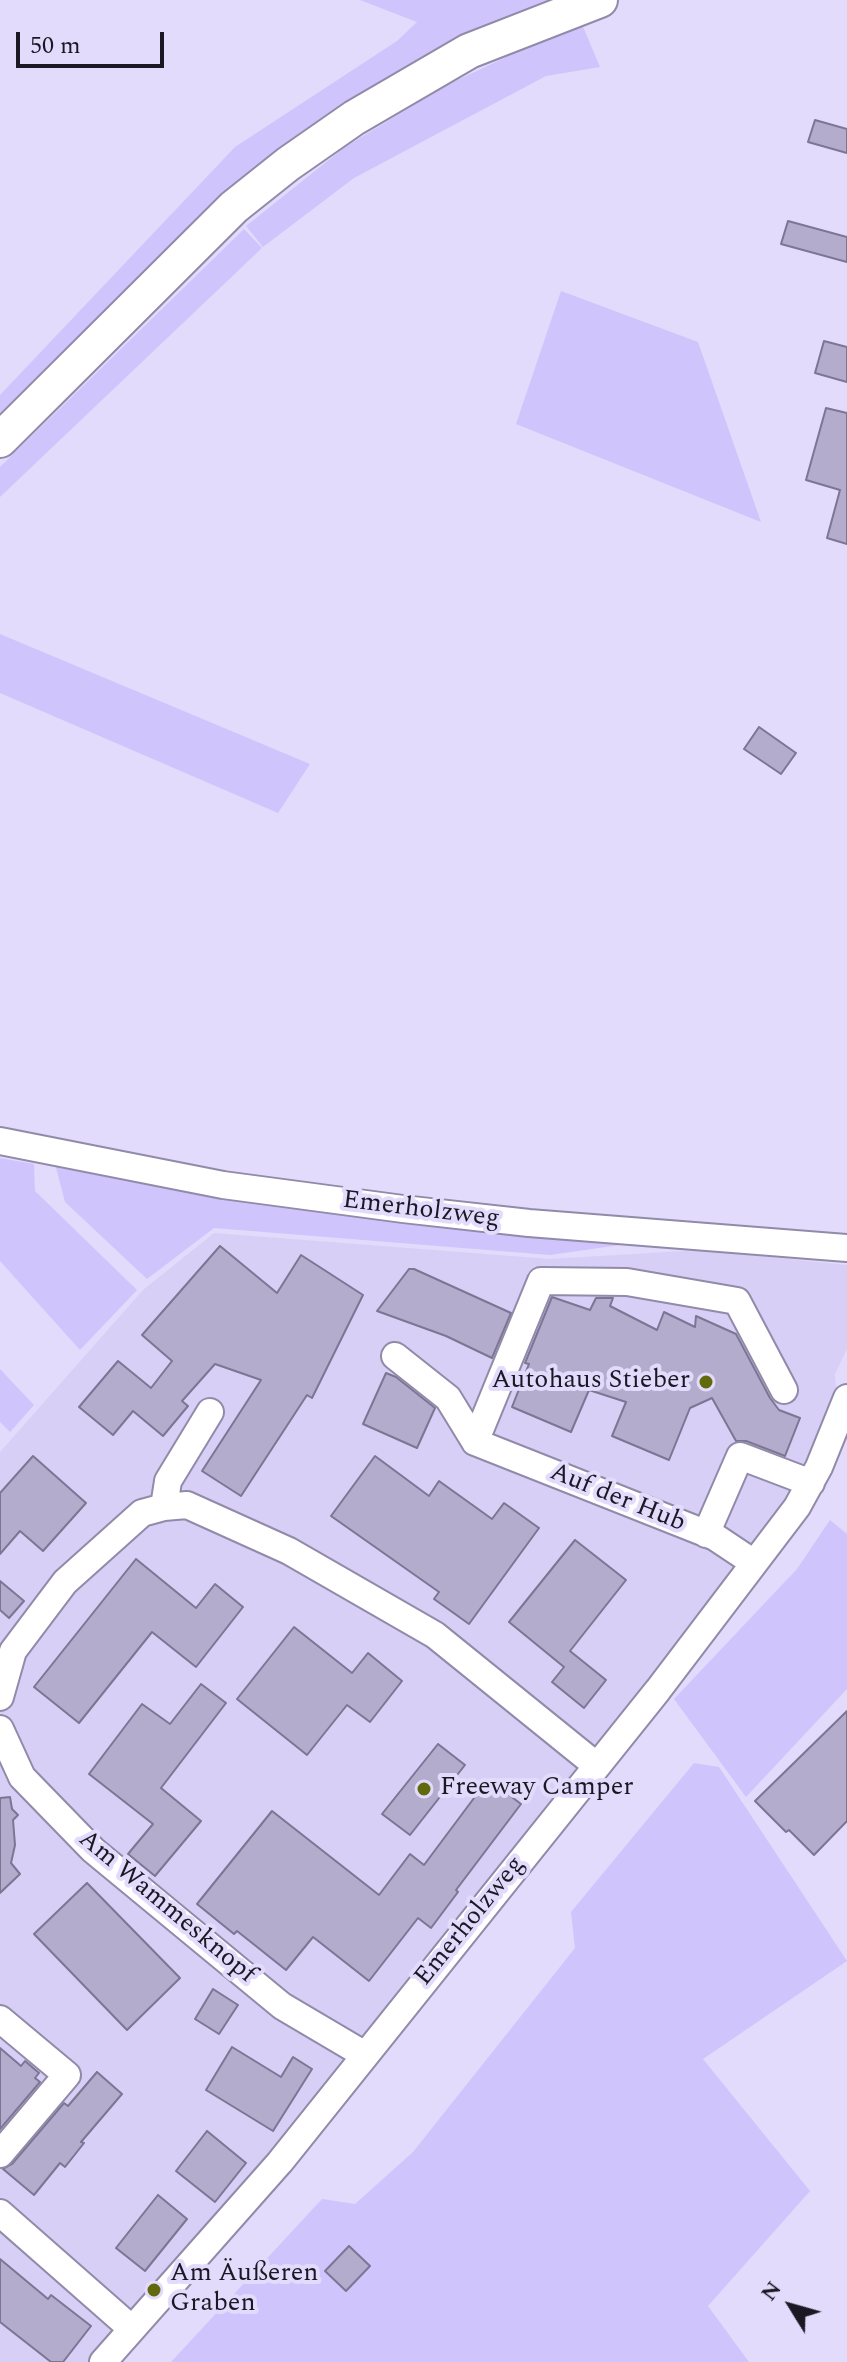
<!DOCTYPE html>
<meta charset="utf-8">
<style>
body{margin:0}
#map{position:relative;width:847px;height:2362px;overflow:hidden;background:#e2dbfc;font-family:Spectral,serif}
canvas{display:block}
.north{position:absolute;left:751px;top:2266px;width:80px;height:80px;-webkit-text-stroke:6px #e2dbfc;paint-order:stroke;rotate:307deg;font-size:22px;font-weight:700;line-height:32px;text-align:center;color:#1b1824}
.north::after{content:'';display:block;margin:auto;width:28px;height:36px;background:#1b1824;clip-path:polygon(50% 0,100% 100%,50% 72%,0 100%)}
.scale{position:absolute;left:16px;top:32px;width:148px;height:36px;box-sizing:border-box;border:4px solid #1b1824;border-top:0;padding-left:10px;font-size:24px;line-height:28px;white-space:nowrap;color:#1b1824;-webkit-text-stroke:6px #e2dbfc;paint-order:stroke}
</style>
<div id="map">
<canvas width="847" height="2362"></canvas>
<div class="north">N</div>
<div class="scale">50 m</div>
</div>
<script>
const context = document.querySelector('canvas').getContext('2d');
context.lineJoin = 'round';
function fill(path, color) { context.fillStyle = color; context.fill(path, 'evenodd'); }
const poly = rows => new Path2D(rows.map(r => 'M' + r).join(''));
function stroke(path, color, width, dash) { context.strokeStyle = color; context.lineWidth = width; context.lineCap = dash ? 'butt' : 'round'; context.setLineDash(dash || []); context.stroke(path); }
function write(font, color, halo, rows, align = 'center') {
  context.font = font + ' Spectral,serif'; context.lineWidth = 8; context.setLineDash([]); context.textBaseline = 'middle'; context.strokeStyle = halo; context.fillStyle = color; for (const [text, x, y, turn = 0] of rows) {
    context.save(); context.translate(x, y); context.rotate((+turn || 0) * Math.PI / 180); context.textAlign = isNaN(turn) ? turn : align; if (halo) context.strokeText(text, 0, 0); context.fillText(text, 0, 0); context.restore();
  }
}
fill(poly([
 [214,1233,550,1259,700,1250,847,1265,847,1349,835,1374,838,1419,797,1507,103,2362,0,2362,0,1452,143,1290]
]), '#d8cff7');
fill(poly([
 [360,0,584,0,354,118,0,440,0,395,235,147,397,41,417,22],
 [581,22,600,67,546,76,354,178,263,247,246,226,345,147,449,84],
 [244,229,262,248,0,497,0,467],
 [561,291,698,342,761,522,516,424],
 [0,634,310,764,278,813,0,693],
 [0,1158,34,1164,35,1191,137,1290,80,1350,0,1261],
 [54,1160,236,1199,627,1244,550,1255,214,1228,147,1279,65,1202],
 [0,1369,34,1405,10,1432,0,1422],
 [830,1520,847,1534,847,1689,746,1797,674,1699,797,1569],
 [694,1763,719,1767,847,1961,703,2059,810,2191,708,2306,749,2362,171,2362,322,2199,355,2204,413,2152,575,1948,571,1912]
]), '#d0c4fc');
const building = poly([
 [815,120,847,129,847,153,808,142,815,120],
 [788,221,847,237,847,262,781,244,788,221],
 [824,341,847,347,847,382,815,373,824,341],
 [826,408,847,413,847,544,827,538,840,490,806,480,826,408],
 [759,727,796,753,781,774,744,749,759,727],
 [220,1246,277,1293,301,1255,363,1295,312,1398,307,1395,241,1496,202,1471,261,1380,215,1364,182,1401,188,1406,163,1436,133,1411,113,1435,79,1407,118,1361,151,1388,172,1361,142,1335,220,1246],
 [409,1269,414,1269,511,1313,492,1358,446,1336,377,1311,409,1269],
 [552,1297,590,1310,596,1298,613,1298,610,1306,657,1330,664,1312,695,1327,696,1316,736,1334,770,1398,779,1410,800,1418,785,1456,746,1441,736,1441,712,1398,690,1408,669,1460,612,1436,626,1402,589,1390,571,1432,512,1407,529,1364,525,1363,552,1297],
 [386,1373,396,1377,435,1408,417,1448,363,1424,386,1373],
 [33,1456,86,1503,43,1551,20,1531,0,1554,0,1493,33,1456],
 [375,1456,429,1496,439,1481,492,1519,504,1503,539,1528,469,1624,434,1599,439,1592,331,1516,375,1456],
 [575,1540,626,1580,570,1651,606,1680,584,1708,552,1682,564,1667,509,1622,575,1540],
 [136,1559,196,1608,215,1584,243,1607,196,1667,152,1632,79,1723,34,1687,136,1559],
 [0,1581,24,1601,9,1618,0,1610,0,1581],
 [294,1627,352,1673,368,1653,402,1681,370,1722,347,1705,307,1755,237,1699,294,1627],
 [201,1684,226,1703,161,1788,201,1821,155,1876,128,1854,153,1824,89,1774,142,1704,170,1724,201,1684],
 [847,1711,847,1821,814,1855,789,1830,786,1832,755,1801,847,1711],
 [438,1744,465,1765,410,1835,382,1814,438,1744],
 [486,1782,492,1782,521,1804,456,1890,458,1892,431,1928,418,1918,369,1981,313,1937,286,1970,237,1931,234,1934,197,1904,272,1811,379,1895,410,1854,424,1865,486,1782],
 [10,1797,12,1809,18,1815,13,1820,15,1845,11,1863,20,1874,0,1893,0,1798,10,1797],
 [87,1883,180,1978,127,2030,34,1934,87,1883],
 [213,1989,238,2005,219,2034,195,2019,213,1989],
 [232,2047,281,2077,293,2057,312,2069,273,2131,206,2090,232,2047],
 [0,2048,21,2066,25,2061,39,2073,35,2078,40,2082,0,2129,0,2048],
 [97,2072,122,2094,81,2142,84,2143,65,2167,60,2163,34,2195,3,2169,12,2164,64,2103,68,2106,97,2072],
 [207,2131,246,2163,215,2202,176,2171,207,2131],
 [158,2195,187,2219,145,2271,116,2248,158,2195],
 [349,2246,370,2266,346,2291,325,2271,349,2246],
 [0,2259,48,2299,51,2295,91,2326,63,2362,51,2362,0,2322,0,2259]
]);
fill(building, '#b3accc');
stroke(building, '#7c7593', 2);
const minor = poly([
 [0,1141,223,1185,403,1209,529,1223,847,1248],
 [395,1356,448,1398,475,1442,541,1281,627,1282,737,1301,784,1390],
 [475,1442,715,1537,754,1563],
 [164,1507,168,1481,210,1412],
 [706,1534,740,1456,811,1483],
 [0,1697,13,1651,65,1582,142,1513,164,1507,187,1505,289,1551,435,1635,597,1766],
 [0,1729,22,1777,93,1850,282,2006,365,2055],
 [0,2019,67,2075,0,2154],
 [0,2213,132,2329],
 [103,2362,280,2162,658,1690,797,1507,819,1467,847,1398]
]);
const major = poly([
 [0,440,234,207,288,164,354,118,469,51,600,0]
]);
stroke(minor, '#918aa9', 30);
stroke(major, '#918aa9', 38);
stroke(minor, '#fff', 26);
stroke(major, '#fff', 34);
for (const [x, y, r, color] of [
 [706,1382,8,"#61690c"],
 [424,1789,8,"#61690c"],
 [154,2290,8,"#61690c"]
]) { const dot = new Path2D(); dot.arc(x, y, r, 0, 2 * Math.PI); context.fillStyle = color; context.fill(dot); stroke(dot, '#e2dbfc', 3); }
write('26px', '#1b1824', '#e2dbfc', [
 ["Emerholzweg",421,1211,7],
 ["Auf der Hub",617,1499,22],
 ["Am Wammesknopf",166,1908,40],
 ["Emerholzweg",471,1922,-51]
]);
write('26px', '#1b1824', '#e2dbfc', [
 ["Autohaus Stieber",690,1382,"right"],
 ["Freeway Camper",440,1789],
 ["Am Äußeren",170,2275],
 ["Graben",170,2305]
], 'left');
</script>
